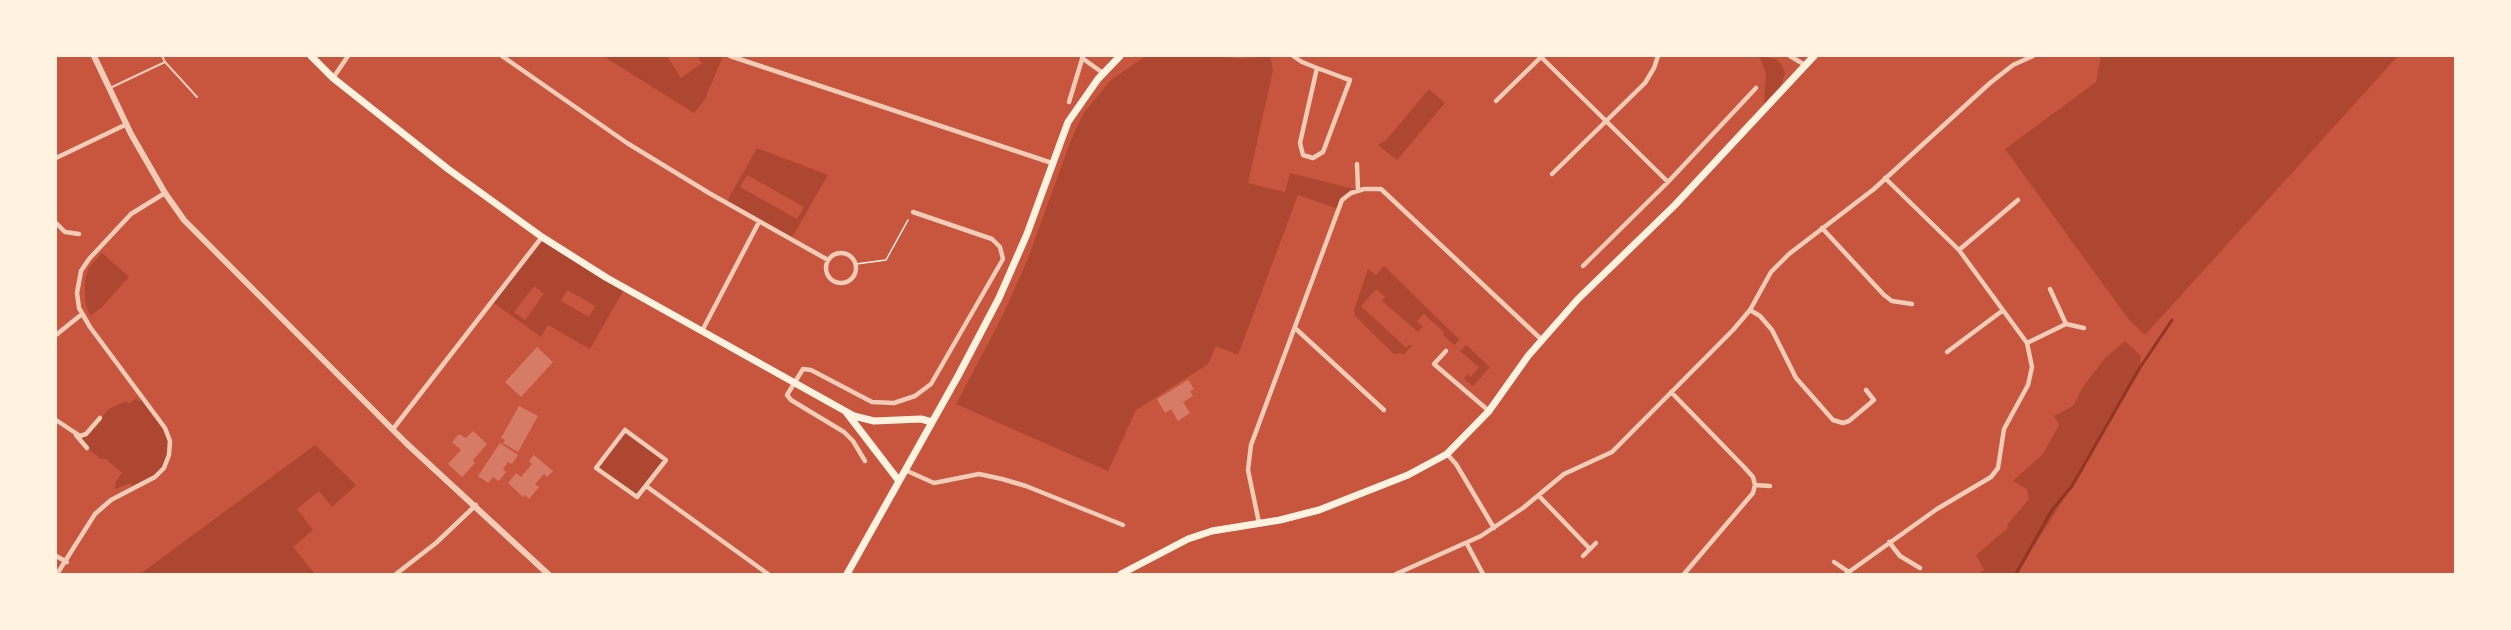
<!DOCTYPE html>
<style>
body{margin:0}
#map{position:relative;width:2511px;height:630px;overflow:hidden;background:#c8553d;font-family:"Archivo Narrow",sans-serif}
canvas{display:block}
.frame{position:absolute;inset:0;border:57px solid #fff3e0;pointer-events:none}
</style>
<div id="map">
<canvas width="2511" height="630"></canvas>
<div class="frame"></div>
</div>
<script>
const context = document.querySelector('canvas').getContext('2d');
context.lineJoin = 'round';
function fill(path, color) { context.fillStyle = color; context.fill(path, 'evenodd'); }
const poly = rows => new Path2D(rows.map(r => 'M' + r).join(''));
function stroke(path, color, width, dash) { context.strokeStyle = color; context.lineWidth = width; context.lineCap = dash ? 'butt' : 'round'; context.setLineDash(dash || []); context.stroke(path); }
fill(poly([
 [603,56,667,56,681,78,702,63,697,56,723,56,704,101,694,113],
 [1146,56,1219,56,1241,59,1270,56,1273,70,1248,183,1285,192,1290,173,1358,190,1342,200,1339,209,1298,195,1238,355,1216,346,1208,364,1136,410,1108,471,956,404,1002,317,1027,261,1071,140,1083,114,1111,80],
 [1759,56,1776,59,1782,65,1785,73,1781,86,1764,104,1766,73],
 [2101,56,2398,56,2145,335,2129,320,2005,149,2096,82],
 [1429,89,1445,103,1397,160,1378,145,1387,139],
 [757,148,828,175,791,239,726,203],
 [747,175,804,207,797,219,740,187],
 [542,237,625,288,590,349,548,325,541,337,491,301],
 [534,286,544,294,525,320,514,312],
 [567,290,595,306,589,317,561,301],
 [102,253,129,277,102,307,90,316,85,302,85,280,89,267],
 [1384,266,1460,340,1454,345,1443,335,1445,333,1424,314,1417,321,1423,327,1418,332,1382,301,1385,297,1376,289,1361,306,1406,348,1410,344,1412,346,1403,355,1401,353,1394,354,1355,316,1354,310,1368,269,1376,275],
 [2125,341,2141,356,2139,369,2065,497,2016,574,1978,574,1984,570,1976,555,2007,529,2008,524,2029,499,2027,489,2013,481,2043,454,2059,425,2054,416,2073,406,2085,384,2105,358],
 [1466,345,1490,367,1473,386,1464,379,1468,374,1471,377,1479,367,1460,351],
 [136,398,139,401,143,398,165,428,170,448,160,473,133,489,131,483,115,489,116,481,122,473,106,459,101,459,87,448,80,436,89,432,109,409,126,401,129,404],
 [625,430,666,460,637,497,596,468],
 [315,445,356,485,332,507,319,491,297,509,313,530,293,547,315,574,140,574]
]), '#ae4732');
stroke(poly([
 [2016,574,2052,510,2072,486,2139,369,2172,320]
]), '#8f3625', 3);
fill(poly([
 [537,347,553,362,521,397,505,382],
 [1188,380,1194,389,1190,391,1193,396,1183,402,1190,413,1178,421,1171,409,1165,413,1157,399],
 [519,406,538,416,518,452,503,443,505,440,501,438],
 [473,431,487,444,473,460,475,463,462,477,448,464,461,450,452,442,459,434,466,438],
 [500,443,518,455,512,464,508,462,503,469,506,472,499,481,493,477,488,483,478,476],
 [534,455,553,471,547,477,544,474,535,484,539,487,529,499,525,495,523,497,508,483,516,473,521,477,532,464,529,461]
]), '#d67c66');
stroke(poly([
 [856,264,886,260,908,220]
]), '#fff3e0', 1.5);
stroke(poly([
 [162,56,165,62],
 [110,88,165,62,197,97]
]), '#f1ccb7', 2);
stroke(poly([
 [502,56,627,143,709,193,828,260],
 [730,56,1052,163],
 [1293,56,1302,62,1317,68,1328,72,1344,78,1350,80,1323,152,1313,158,1303,155,1300,143,1317,68],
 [1540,56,1668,182,1756,88],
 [1790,56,1805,65],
 [1082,58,1103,73],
 [333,78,348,56],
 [1496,101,1541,57],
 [1069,102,1083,56],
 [56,158,127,124],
 [1357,164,1358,190],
 [1552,174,1645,83,1654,68,1658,56],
 [56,223,65,232,79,234],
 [1822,228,1884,295,1892,301,1912,304],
 [1959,250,2018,200],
 '826 268a15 15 0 1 1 30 0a15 15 0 1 1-30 0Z',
 [1583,266,1668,182],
 [1750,310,1760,316,1772,330,1796,378,1833,420,1843,423,1849,421,1874,400,1866,390],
 [2066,324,2084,328],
 [1295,328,1384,410],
 [702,331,759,222],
 [56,335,82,314],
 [2027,343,2066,324,2050,289],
 [1446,351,1434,364,1489,411],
 [1947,352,2002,311],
 [1671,392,1744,467,1753,477,1755,485],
 [56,420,80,436,86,434,100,418],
 [393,429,542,237],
 [625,430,666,460,637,497,596,468,625,430],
 [76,435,87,448],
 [1447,454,1456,464,1494,528],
 [865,461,853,441,844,432,791,400,787,395,803,369,811,370,872,402,894,403,915,396,931,384,1003,259,1000,247,992,239,913,212],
 [905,470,934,483,979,474,1002,479,1026,486,1123,525],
 [1755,485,1770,486],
 [646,486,768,574],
 [1539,496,1590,549,1596,543],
 [1259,523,1248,470,1251,445,1342,200,1351,193,1364,189,1381,189,1542,340],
 [1889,542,1900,556,1920,568],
 [1467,544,1483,574],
 [56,556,67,562],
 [1583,556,1590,549],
 [1834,562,1849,572],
 [57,574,95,514,111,500,155,477,164,468,169,455,170,441,165,428,90,327,79,308,77,293,81,271,89,259,131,214,165,193],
 [396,574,436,543,476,505],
 [1396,574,1481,536,1523,508,1564,474,1612,452,1733,330,1750,310,1771,272,1789,254,1874,189,1990,83,2013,65,2033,56],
 [1684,574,1753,493,1755,485],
 [1846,574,1937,509,1991,477,1998,468,2004,429,2028,385,2032,367,2027,343,1959,250,1885,178]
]), '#f1ccb7', 4.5);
stroke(poly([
 [94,56,131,134,165,193,184,220,406,443,548,574]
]), '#f1ccb7', 6);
stroke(poly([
 [311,56,333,78,448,169,542,237,607,278,854,416,874,421,921,419,932,422],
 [846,412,899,481],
 [847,574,958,376,999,298,1027,234,1068,122,1098,79,1120,56],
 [1121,574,1188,539,1212,531,1280,520,1319,510,1408,475,1447,454,1489,411,1528,356,1578,299,1675,205,1814,56]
]), '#fff3e0', 7);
</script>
